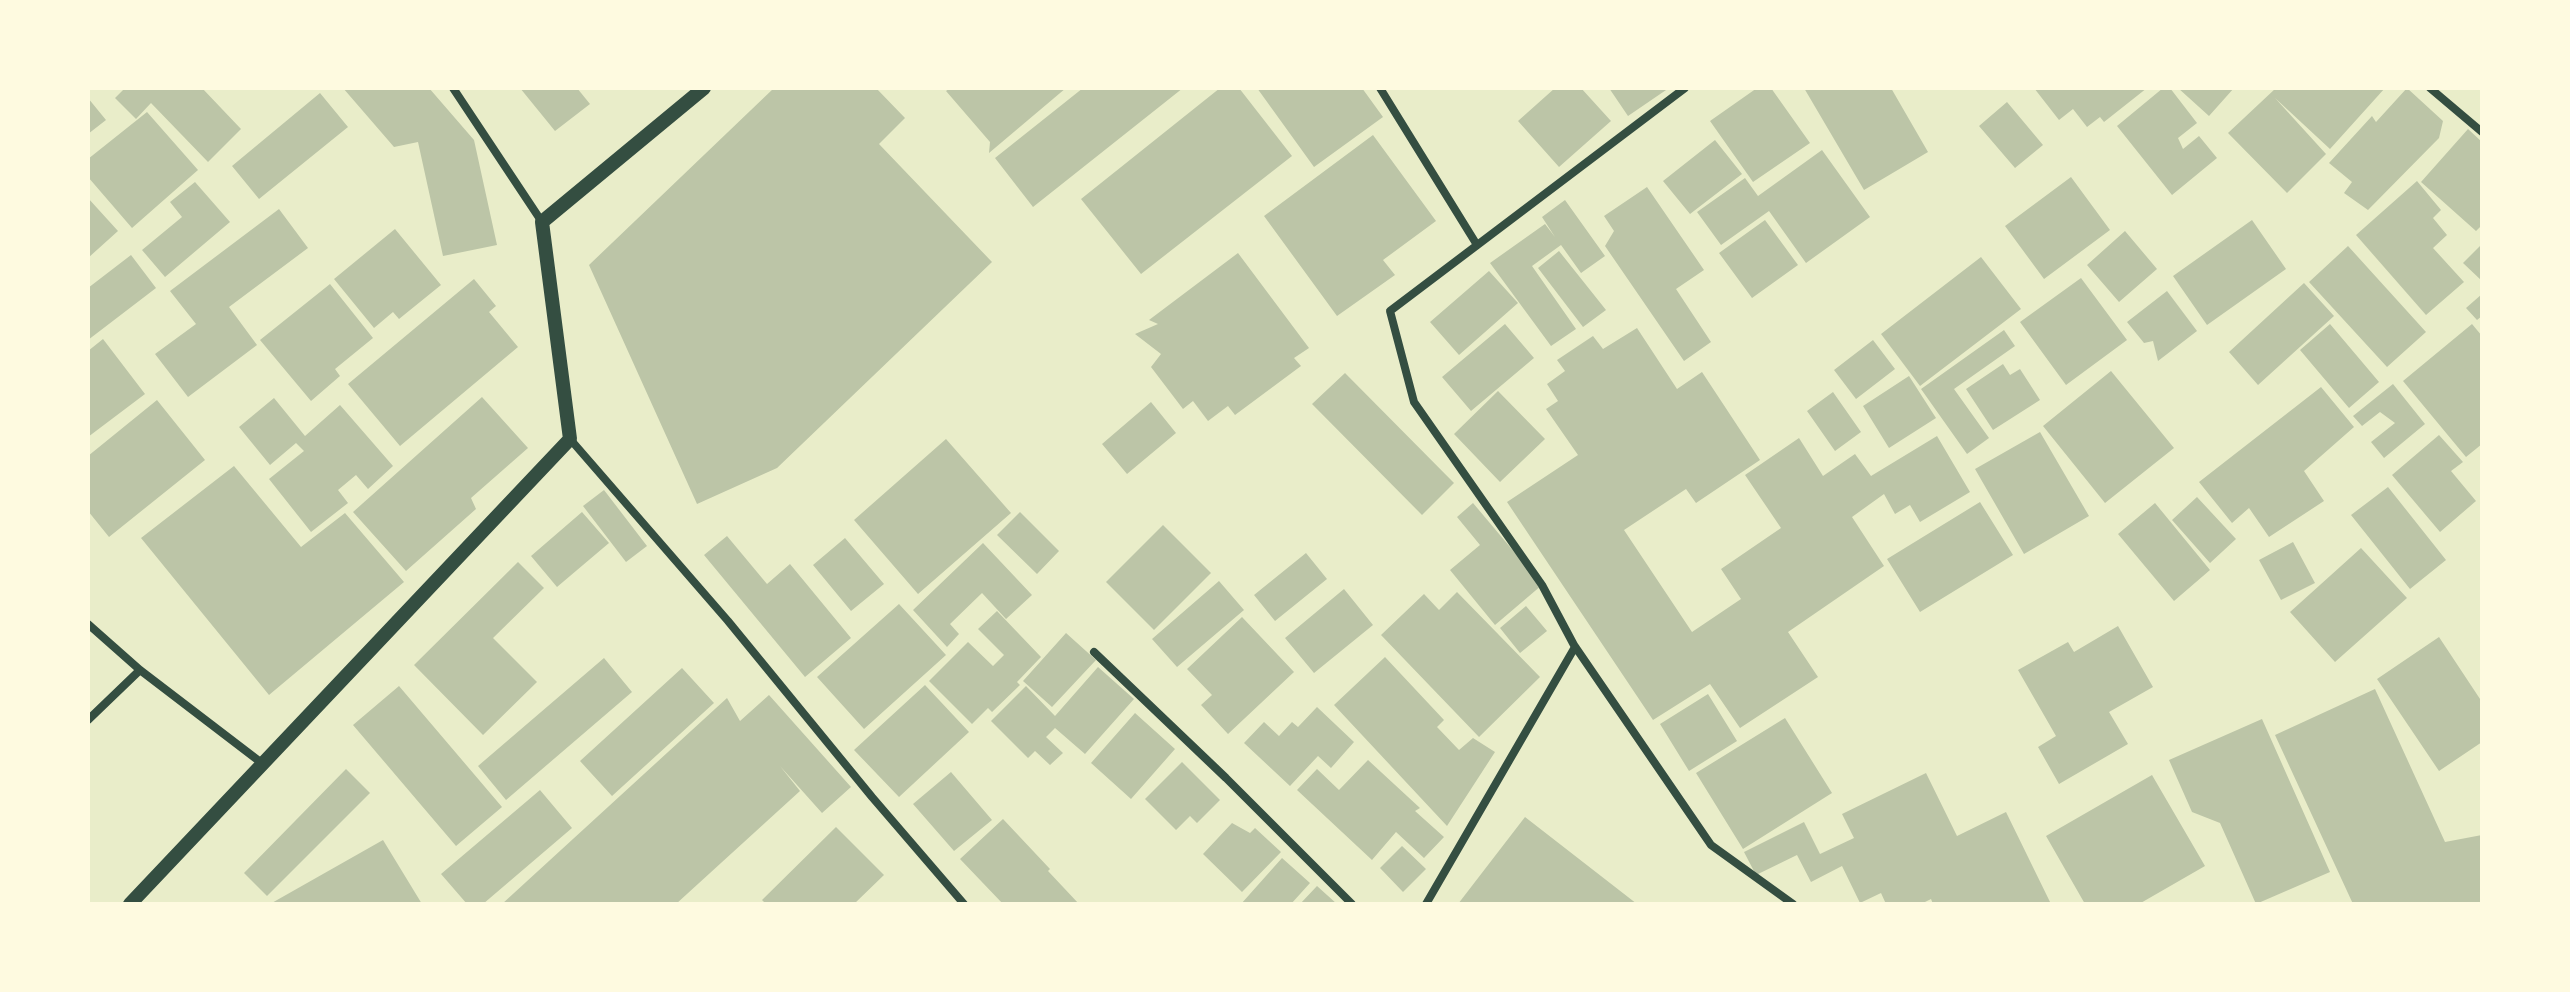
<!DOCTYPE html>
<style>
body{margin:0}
#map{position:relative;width:2570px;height:992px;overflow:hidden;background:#e9edc9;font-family:"IBM Plex Sans",sans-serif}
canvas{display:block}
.frame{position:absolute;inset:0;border:90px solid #fefae0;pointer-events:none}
</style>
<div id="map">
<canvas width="2570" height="992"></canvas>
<div class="frame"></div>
</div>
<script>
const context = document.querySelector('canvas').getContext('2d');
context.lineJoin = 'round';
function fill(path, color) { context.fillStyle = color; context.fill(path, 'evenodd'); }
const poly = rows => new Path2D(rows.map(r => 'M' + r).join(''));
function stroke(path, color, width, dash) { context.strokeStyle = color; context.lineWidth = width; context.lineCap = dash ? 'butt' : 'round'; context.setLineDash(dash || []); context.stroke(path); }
fill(poly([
 [125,88,202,88,241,129,208,162,151,103,136,119,115,98],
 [343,88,429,88,474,140,497,245,443,256,418,142,394,147],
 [520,88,577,88,590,104,555,131],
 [774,88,876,88,905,118,879,144,992,262,777,468,697,504,589,265],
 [950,88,1066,88,989,153,990,142,946,91],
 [1083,88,1183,88,1033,207,995,158],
 [1220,88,1239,88,1292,156,1141,274,1081,199],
 [1257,88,1362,88,1383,117,1314,167],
 [1555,88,1581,88,1611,121,1559,167,1518,121],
 [1609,88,1669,88,1628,116],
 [1757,88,1771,88,1810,143,1753,182,1710,121],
 [1804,88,1891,88,1928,152,1864,190],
 [2034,88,2147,88,2104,122,2100,117,2087,127,2073,109,2059,120],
 [2163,88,2170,88,2197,123,2178,138,2183,149,2199,136,2217,158,2172,195,2117,126],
 [2178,88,2234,88,2209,116],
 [2276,88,2385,88,2330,149,2275,98,2326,154,2287,193,2228,133],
 [2407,88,2443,121,2439,138,2368,210,2344,193,2352,182,2329,163,2372,116,2376,122],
 [320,93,348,127,259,199,232,166],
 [88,98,106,120,88,134],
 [2007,102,2043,145,2015,168,1979,126],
 [147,112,198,170,132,228,88,177,88,159],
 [2468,129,2482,142,2482,225,2476,231,2421,182],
 [1373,135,1436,221,1383,260,1395,275,1337,316,1264,216],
 [1715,140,1742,174,1690,214,1663,181],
 [1822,150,1870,217,1806,263,1769,211,1721,245,1697,212,1745,178,1758,196],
 [2071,177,2110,230,2044,279,2005,226],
 [2417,181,2441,210,2433,218,2447,235,2433,248,2464,282,2426,315,2356,235],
 [195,182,230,222,165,277,142,250,182,217,170,202],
 [1647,187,1704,270,1676,289,1711,342,1684,361,1605,246,1614,231,1604,216],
 [88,198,118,231,88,258],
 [1565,200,1605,256,1581,273,1561,245,1532,266,1576,329,1551,346,1490,263,1545,224,1555,237,1542,217],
 [279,209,308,248,229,307,257,345,188,397,155,354,196,324,170,291],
 [1765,220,1798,265,1752,298,1719,253],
 [2252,220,2286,269,2207,325,2173,276],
 [395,229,441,285,399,319,393,312,374,328,334,279],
 [2125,231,2157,269,2119,302,2087,265],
 [2482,244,2482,281,2463,263],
 [2348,246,2426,332,2387,367,2309,282],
 [1559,251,1606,310,1583,327,1538,268],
 [1238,253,1309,348,1294,358,1301,366,1235,415,1228,406,1208,421,1193,401,1183,409,1151,367,1161,354,1135,334,1158,324,1149,320],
 [131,255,156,288,88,340,88,288],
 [1981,257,2021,309,1920,386,1881,334],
 [1489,271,1518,303,1459,355,1430,322],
 [2081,278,2127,340,2066,385,2020,322],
 [474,279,496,306,489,312,518,347,400,446,348,384],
 [2304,283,2334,316,2258,385,2229,352],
 [330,284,373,338,335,369,340,376,311,401,260,340],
 [2167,291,2197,331,2158,361,2153,341,2144,343,2127,322],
 [2482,294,2482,316,2477,320,2466,308],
 [1505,324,1534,358,1471,411,1442,377],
 [2330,324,2379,382,2349,408,2300,350],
 [2472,324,2482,336,2482,444,2466,457,2403,381],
 [1637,328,1677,389,1702,372,1760,460,1696,503,1686,489,1624,530,1692,632,1741,599,1721,569,1781,528,1745,475,1799,438,1823,476,1855,454,1871,476,1937,436,1970,492,1920,522,1910,505,1895,514,1884,494,1852,517,1884,566,1788,632,1818,677,1740,728,1710,684,1653,720,1507,502,1578,455,1546,409,1558,401,1547,384,1565,371,1557,360,1593,336,1603,349],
 [2004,330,2015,346,1954,389,1989,438,1967,454,1921,389],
 [103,339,145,394,88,437,88,351],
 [1873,340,1895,369,1856,399,1834,370],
 [2003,364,2010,375,2020,369,2040,400,1993,430,1966,389],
 [2111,371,2174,448,2105,503,2043,426],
 [1345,373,1454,483,1422,515,1312,404],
 [1909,376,1936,418,1889,448,1863,406],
 [2393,384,2425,424,2384,458,2371,442,2395,423,2380,412,2362,426,2353,416],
 [2321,387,2354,427,2304,471,2324,501,2269,537,2249,508,2232,523,2199,482],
 [1498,391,1545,439,1500,482,1454,434],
 [1833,392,1861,432,1835,451,1807,411],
 [482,397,528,448,471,498,476,509,406,571,353,512],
 [274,398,305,436,340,405,393,466,368,489,356,475,338,490,348,503,311,532,269,479,304,451,296,443,270,465,239,427],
 [157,400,205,460,109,537,88,511,88,456],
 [1151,402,1176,433,1127,474,1102,444],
 [2040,432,2089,516,2024,554,1975,469],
 [2439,435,2463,462,2451,471,2476,501,2440,532,2392,475],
 [946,439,1011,513,918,594,854,520],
 [234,466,301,547,345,513,404,582,269,695,141,538],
 [2388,487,2446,560,2410,589,2351,515],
 [604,490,647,546,626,562,583,506],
 [2197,497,2236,539,2210,563,2172,520],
 [1980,502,2013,555,1920,612,1887,559],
 [1473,503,1542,585,1495,625,1450,570,1480,545,1457,517],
 [2155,503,2210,570,2174,601,2118,534],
 [582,512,609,543,557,587,531,556],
 [1020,512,1059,551,1037,574,997,535],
 [1163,525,1211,573,1154,630,1106,582],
 [727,536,767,584,790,564,851,638,805,677,704,555],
 [845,538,884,584,851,611,813,565],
 [2293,542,2315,583,2281,600,2259,560],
 [983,543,1032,595,1006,619,982,593,950,624,959,634,947,647,913,610],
 [2361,548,2407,598,2335,662,2290,612],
 [1306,553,1327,579,1275,621,1254,595],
 [518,562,544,588,493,638,537,682,483,735,414,665],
 [1219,581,1244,610,1177,667,1152,639],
 [1344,589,1373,625,1314,673,1285,638],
 [1457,592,1540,677,1479,737,1381,635,1424,594,1439,610],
 [899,604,946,655,864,729,817,677],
 [1526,606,1547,631,1520,653,1500,628],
 [997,611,1041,657,1017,682,1020,685,992,712,988,708,972,724,929,681,968,642,993,666,1004,655,978,629],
 [1242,617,1294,672,1228,734,1201,705,1212,695,1187,669],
 [2118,626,2153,687,2109,712,2128,744,2059,784,2038,747,2056,736,2018,670,2068,642,2074,652],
 [1066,633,1096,660,1052,707,1023,681],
 [2439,637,2482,702,2482,742,2439,771,2377,679],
 [1385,657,1444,720,1437,727,1459,750,1473,738,1495,752,1447,826,1334,705],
 [604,658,632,692,506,800,478,766],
 [1098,667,1134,699,1085,754,1055,728,1046,737,1063,753,1050,765,1035,751,1028,758,991,721,1026,686,1055,716],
 [682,668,714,703,612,796,580,761],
 [925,685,969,732,899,797,854,750],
 [399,686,502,807,456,846,353,725],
 [2375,689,2445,842,2482,835,2482,904,2353,904,2275,735],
 [1708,694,1737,741,1689,771,1660,724],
 [769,695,851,787,822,813,780,766,800,791,676,904,502,904,727,698,740,721],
 [1317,707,1354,742,1331,768,1318,756,1290,786,1244,743,1264,722,1279,736,1292,722,1298,727],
 [1135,713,1175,749,1131,799,1091,763],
 [1785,718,1832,793,1743,849,1696,773],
 [2262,719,2330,872,2256,904,2220,823,2192,812,2169,760],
 [1368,760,1420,808,1415,811,1444,837,1424,858,1396,832,1372,860,1297,790,1317,769,1339,790],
 [1182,762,1220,800,1197,823,1190,816,1176,830,1145,799],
 [346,769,370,793,267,896,244,873],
 [951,772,992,820,954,851,913,804],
 [1926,773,1957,836,2006,812,2051,904,1933,904,1931,899,1921,904,1886,904,1881,893,1860,903,1842,866,1811,882,1797,855,1756,875,1744,852,1804,822,1820,854,1854,838,1842,814],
 [2152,775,2205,866,2139,904,2085,904,2046,836],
 [540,790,572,828,483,904,467,904,441,874],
 [1525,817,1637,904,1458,904],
 [1003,819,1050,869,1048,871,1079,904,1003,904,960,859],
 [1232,823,1250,833,1255,828,1281,852,1242,892,1203,854],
 [836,827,884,875,854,904,766,904,762,900],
 [383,840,422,904,270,904],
 [1402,846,1426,869,1403,892,1380,868],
 [1282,858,1310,883,1291,904,1241,904],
 [1317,886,1337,904,1300,904]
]), '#bcc5a7');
stroke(poly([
 [453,88,542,222],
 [1380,88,1477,245],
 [2430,88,2482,132],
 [570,439,728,621,872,797,964,904],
 [88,624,140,670,263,764],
 [1574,645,1711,845,1793,904],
 [1094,652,1226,778,1352,904],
 [88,720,140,670],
 [1426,904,1575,647,1542,585,1414,402,1390,311,1685,88]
]), '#344e41', 8);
stroke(poly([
 [130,904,570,439,542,222,704,88]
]), '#344e41', 14);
</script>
